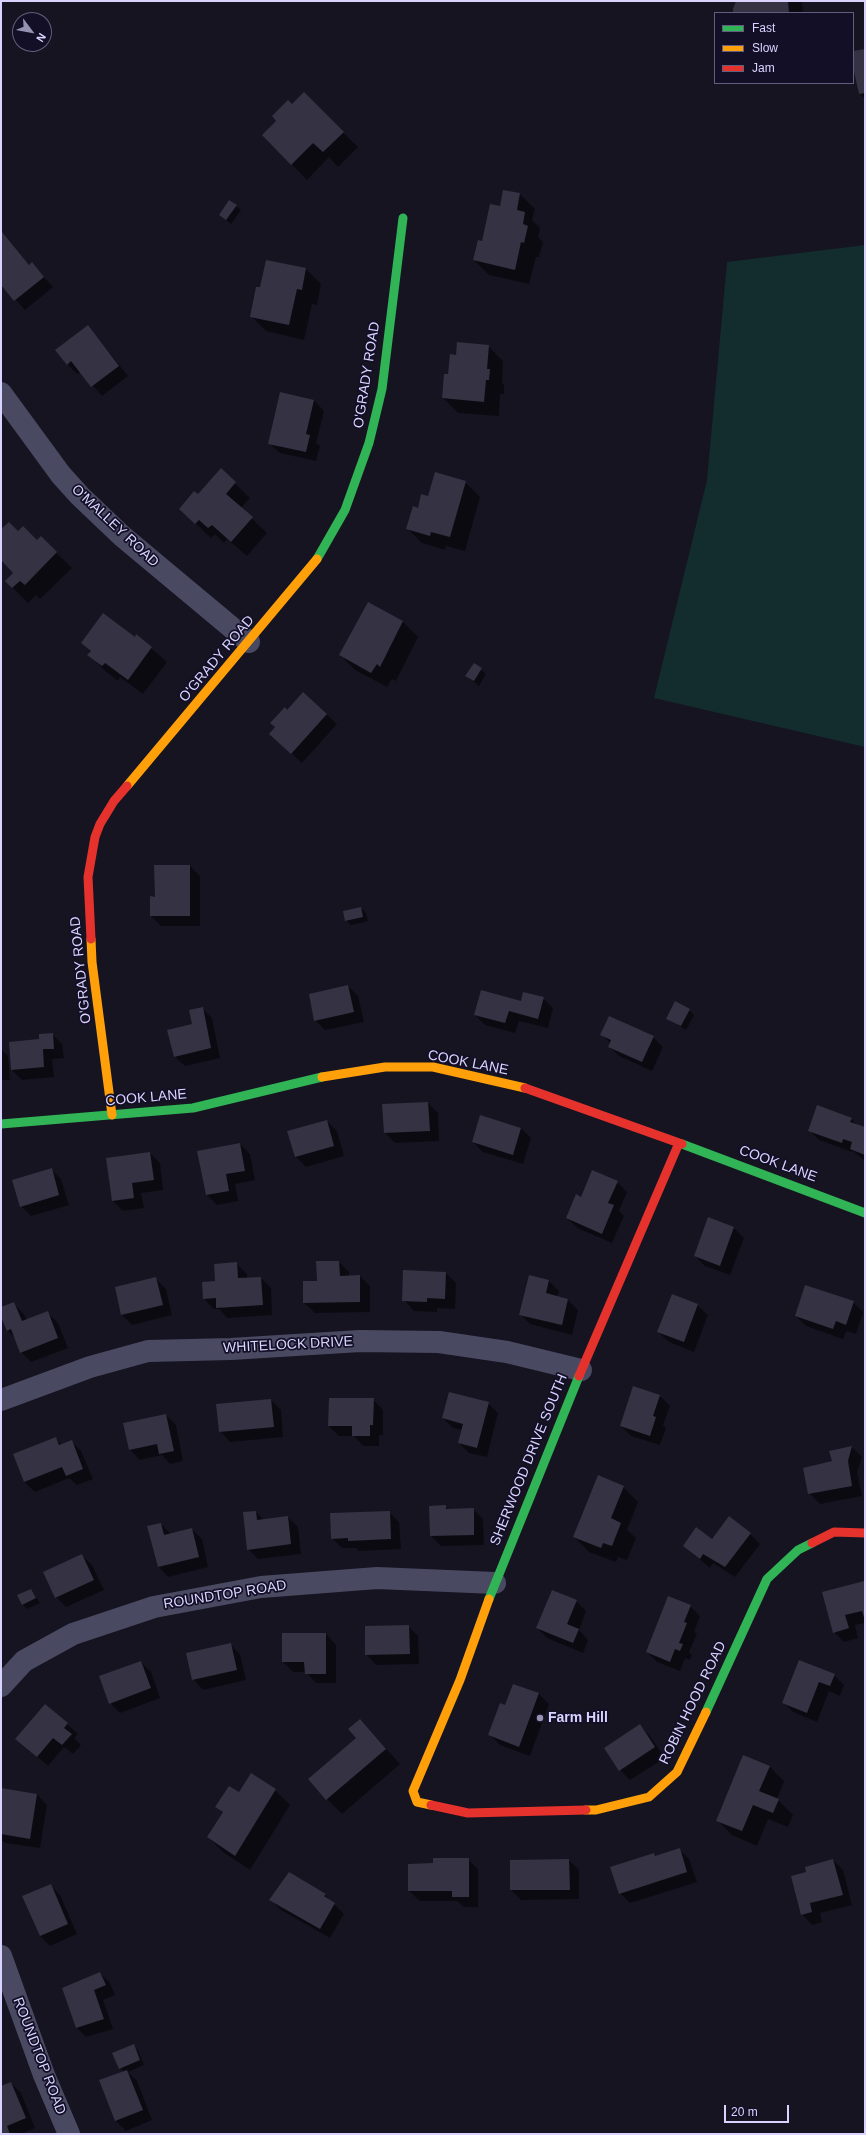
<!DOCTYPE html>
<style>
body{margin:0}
#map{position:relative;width:866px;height:2135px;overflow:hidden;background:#161421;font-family:Helvetica,sans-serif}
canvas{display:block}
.frame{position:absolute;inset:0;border:2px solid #d9d4ff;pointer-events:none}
.legend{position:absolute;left:714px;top:12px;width:140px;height:72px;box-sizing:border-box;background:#130f26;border:1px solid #625e7d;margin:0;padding:5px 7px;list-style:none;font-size:12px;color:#d9d4ff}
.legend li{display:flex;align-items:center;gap:8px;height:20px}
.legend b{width:20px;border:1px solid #625e7d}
.north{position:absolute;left:12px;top:12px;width:40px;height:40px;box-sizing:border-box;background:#130f26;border:1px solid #625e7d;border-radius:50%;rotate:122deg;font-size:11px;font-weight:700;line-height:16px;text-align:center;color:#d9d4ff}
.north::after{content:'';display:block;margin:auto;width:14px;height:18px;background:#9591b1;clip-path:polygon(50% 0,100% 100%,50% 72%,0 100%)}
.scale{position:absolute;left:724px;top:2105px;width:65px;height:18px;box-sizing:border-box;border:2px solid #d9d4ff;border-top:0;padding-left:5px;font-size:12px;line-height:14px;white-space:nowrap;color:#d9d4ff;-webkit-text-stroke:3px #130f26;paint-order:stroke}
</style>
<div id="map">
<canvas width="866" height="2135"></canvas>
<div class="frame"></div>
<ul class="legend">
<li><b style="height:5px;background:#30b455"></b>Fast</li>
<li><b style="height:5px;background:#ff9f0a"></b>Slow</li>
<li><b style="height:5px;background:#e5322d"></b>Jam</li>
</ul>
<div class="north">N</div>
<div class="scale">20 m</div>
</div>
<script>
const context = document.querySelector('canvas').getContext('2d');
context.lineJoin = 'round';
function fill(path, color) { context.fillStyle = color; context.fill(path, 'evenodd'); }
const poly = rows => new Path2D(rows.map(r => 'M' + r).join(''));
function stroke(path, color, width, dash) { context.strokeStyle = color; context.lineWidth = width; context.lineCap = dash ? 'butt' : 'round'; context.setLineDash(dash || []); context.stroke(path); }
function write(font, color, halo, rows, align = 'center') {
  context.font = font + ' Helvetica,sans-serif'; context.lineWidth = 3.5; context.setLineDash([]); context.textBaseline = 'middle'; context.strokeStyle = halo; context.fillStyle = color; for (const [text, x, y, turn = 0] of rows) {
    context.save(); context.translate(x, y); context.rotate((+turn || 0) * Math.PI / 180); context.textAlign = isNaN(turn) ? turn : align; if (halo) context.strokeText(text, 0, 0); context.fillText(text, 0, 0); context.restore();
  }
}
fill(poly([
 [865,245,865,747,654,698,707,480,727,262]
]), '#132c2d');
fill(poly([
 [739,1,802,1,803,13,735,13],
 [865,50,865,99,860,94,853,62,853,52],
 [304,94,358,147,338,167,329,157,307,180,263,135],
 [504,191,520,194,535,209,532,220,540,228,538,237,543,242,539,257,536,257,529,284,489,275,474,260,500,207],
 [236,206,241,210,231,224,220,215],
 [2,234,30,266,32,264,53,287,25,310,1,283],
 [267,261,306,269,321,284,317,305,312,304,304,340,266,331,251,316,261,289],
 [88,326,128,376,102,396,81,372,77,374,67,364],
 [488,346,503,361,502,382,504,385,504,394,500,394,499,416,458,413,443,398,449,375,457,356],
 [314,400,324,411,316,443,320,446,316,461,280,453,269,443],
 [221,470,250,498,241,508,267,533,247,556,227,539,224,543,215,534,211,538,195,523,198,496],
 [465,482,480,497,465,551,446,546,445,550,422,543,407,528,418,509,429,497],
 [1,531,18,532,37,541,41,538,72,568,40,599,36,595,28,603,6,581,14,573,1,559],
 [369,603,403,622,418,637,396,681,392,679,387,687,355,670,340,655],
 [137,636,167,662,143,694,120,677,118,681,104,670,89,655,91,652,82,643,135,638],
 [474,664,486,674,479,686,467,676],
 [303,693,337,724,302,763,281,744,288,711],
 [190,866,200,876,200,926,161,926,151,916,151,898,156,898],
 [361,908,366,913,368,921,351,925,346,920],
 [348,986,358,996,364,1022,325,1030,315,1020],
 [543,998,553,1008,548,1028,519,1021,515,1033,485,1025,475,1015],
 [202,1008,212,1018,220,1058,185,1066,174,1056],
 [689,1010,694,1015,686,1030,667,1018],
 [52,1034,62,1044,64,1058,52,1059,54,1077,22,1080,12,1070,40,1040],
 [602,1035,653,1037,663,1047,652,1071,619,1056,609,1046,610,1043],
 [1,1049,8,1056,10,1080,1,1080],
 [428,1103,438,1113,439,1141,395,1143,385,1133],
 [481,1116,521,1128,531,1138,523,1164,483,1152,473,1142],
 [851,1119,858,1126,865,1128,865,1161,853,1151,852,1152,819,1140,809,1130],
 [327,1121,337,1131,344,1156,306,1167,296,1157],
 [240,1144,250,1154,255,1180,235,1184,238,1201,217,1205,207,1195],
 [150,1153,160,1163,163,1190,141,1193,144,1208,123,1211,113,1201],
 [51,1169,61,1179,69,1205,31,1216,21,1206],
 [617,1182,627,1192,619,1211,624,1216,612,1243,577,1228,567,1218,581,1198],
 [734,1228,744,1238,730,1275,705,1266,695,1256],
 [339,1262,349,1272,349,1277,360,1276,370,1286,370,1312,315,1313,304,1303,318,1282],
 [237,1264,247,1274,247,1279,261,1278,271,1288,272,1315,227,1318,219,1309,214,1309,204,1299,216,1282],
 [446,1273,456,1283,455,1309,437,1308,437,1312,414,1311,404,1300],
 [156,1279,166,1289,172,1315,132,1325,122,1315,116,1288],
 [549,1281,559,1291,557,1297,568,1300,578,1310,572,1335,530,1324,520,1314],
 [853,1302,863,1312,856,1334,846,1331,843,1339,806,1326,796,1316],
 [14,1304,24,1314,27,1321,48,1313,58,1323,68,1348,31,1362,21,1352,16,1339,7,1330,1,1314,1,1308],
 [697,1305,708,1315,694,1352,669,1342,658,1332],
 [660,1396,670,1406,663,1425,666,1428,660,1445,631,1436,621,1426],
 [373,1399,383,1410,383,1435,379,1435,379,1446,363,1446,354,1436,339,1436,329,1426],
 [271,1400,281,1410,283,1437,230,1442,220,1431],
 [488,1403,498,1413,487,1457,469,1453,459,1443,462,1430,453,1428,443,1418],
 [166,1415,176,1425,183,1461,170,1464,162,1455,140,1460,130,1450,125,1424],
 [56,1438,62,1445,71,1441,81,1451,93,1479,77,1485,69,1478,35,1492,24,1482],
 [852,1447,862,1457,857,1472,862,1496,820,1504,809,1493,833,1462,831,1452],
 [623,1487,638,1502,627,1530,636,1538,627,1560,618,1557,616,1562,589,1552,574,1537],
 [445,1506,449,1510,473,1509,483,1519,484,1545,441,1546,431,1536],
 [256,1512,264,1520,288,1517,298,1527,301,1554,258,1559,248,1549],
 [389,1512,399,1522,401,1549,359,1551,356,1548,342,1548,332,1538],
 [161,1524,171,1534,192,1529,202,1539,208,1567,168,1577,158,1566],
 [750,1534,760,1544,735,1577,713,1563,710,1568,684,1546],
 [82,1555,92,1565,104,1590,66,1607,56,1597],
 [864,1582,865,1623,855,1625,858,1638,844,1642,834,1632,824,1593],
 [31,1590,40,1603,27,1609,22,1604],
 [576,1601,586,1611,579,1630,588,1640,583,1653,547,1638,537,1628],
 [690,1606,700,1616,694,1632,697,1634,689,1652,692,1655,690,1660,685,1658,680,1671,657,1662,647,1652],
 [408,1626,418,1636,419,1664,376,1665,366,1654],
 [326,1634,336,1645,336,1683,316,1683,306,1672,293,1672,283,1662],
 [230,1644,240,1654,246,1680,203,1690,193,1679],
 [800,1661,834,1675,844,1685,840,1696,829,1691,817,1722,793,1712,783,1702],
 [141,1662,151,1672,160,1698,120,1713,110,1703],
 [539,1694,549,1704,530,1756,500,1745,490,1735,505,1706],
 [45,1705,78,1734,74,1738,81,1745,73,1754,64,1747,48,1766,17,1739],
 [360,1720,400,1764,342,1814,327,1799,357,1738],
 [640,1726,650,1736,665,1758,630,1780,620,1770],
 [769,1766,784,1781,777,1799,793,1815,788,1827,768,1819,757,1846,732,1835,717,1820],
 [275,1790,290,1805,250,1870,223,1852,208,1837,223,1813,217,1807],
 [1,1791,37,1794,47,1805,40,1848,5,1843,1,1839],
 [679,1849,689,1859,697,1882,630,1903,620,1893,654,1854,656,1857],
 [468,1859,478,1869,478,1907,464,1907,457,1901,420,1901,409,1891,434,1864],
 [569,1860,579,1870,579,1899,521,1900,511,1890,511,1861],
 [833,1860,843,1870,852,1905,820,1913,822,1922,812,1925,802,1914],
 [50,1885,60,1895,77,1934,50,1946,40,1936],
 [325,1895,344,1914,330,1938,281,1910,271,1900],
 [100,1973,110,1983,115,1995,103,2000,113,2029,86,2037,76,2027],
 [133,2046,138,2050,144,2065,128,2072,137,2081,152,2120,126,2131,116,2121,124,2072,120,2068],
 [11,2083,21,2093,35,2128,21,2134,1,2134,1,2087]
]), '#0007');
fill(poly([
 [736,1,788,1,789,13,733,13,733,9],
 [865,49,865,93,859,94,853,67,853,51],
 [304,92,344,132,323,152,313,143,291,165,262,135,276,121,272,116,288,100,292,104],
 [503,190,520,193,517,210,525,212,523,224,528,226,524,243,521,242,515,270,473,260,478,240,482,241,490,204,500,206],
 [229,200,237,205,226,220,219,215],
 [2,232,29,265,32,262,44,277,14,301,1,285],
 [266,260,306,268,302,290,297,289,289,325,250,317,256,287,260,287],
 [88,325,119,366,91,387,71,361,67,365,55,350],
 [457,342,489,345,487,369,490,369,489,380,486,380,484,402,442,398,444,374,448,374,450,354,456,355],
 [280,392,314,400,306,434,310,435,306,452,268,444],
 [221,468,236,482,226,494,253,517,231,542,212,525,208,528,199,520,195,524,179,509,194,491,198,494],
 [435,472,466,481,450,537,431,532,430,536,406,529,413,506,418,508,421,494,428,496],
 [9,522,18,531,23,526,37,540,41,536,57,552,25,585,20,581,12,588,5,581,13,573,1,560,1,529],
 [368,602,403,621,380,667,377,664,371,673,339,655],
 [103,613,135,637,136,634,152,647,128,680,105,663,102,666,87,655,91,651,81,643],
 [474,663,482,668,474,681,465,676],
 [303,692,327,714,291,754,269,734,275,727,270,723,285,707,287,710],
 [154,865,190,865,190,916,150,916,150,896,155,897],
 [361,907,363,917,345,921,343,911],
 [348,985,354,1012,314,1021,309,994],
 [481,990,521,1001,523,992,544,997,538,1019,509,1011,505,1023,474,1015],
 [675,1001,690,1009,681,1026,666,1019],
 [203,1007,211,1048,174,1057,167,1030,192,1024,189,1010],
 [609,1016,654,1036,642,1062,608,1047,611,1040,600,1035],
 [53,1033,54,1049,43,1049,44,1067,11,1070,9,1042,39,1039,39,1034],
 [428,1102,430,1131,384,1133,382,1104],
 [817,1105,852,1118,850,1122,865,1127,865,1155,850,1149,852,1142,843,1139,842,1143,808,1131],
 [480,1115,521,1128,513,1155,472,1142],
 [327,1120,334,1146,295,1157,287,1131],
 [240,1143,245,1171,226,1174,229,1191,206,1195,197,1151],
 [150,1152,154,1180,132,1183,134,1198,112,1201,106,1158],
 [52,1168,59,1195,20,1207,12,1180],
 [592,1170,618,1181,608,1203,614,1205,602,1234,566,1218,576,1194,581,1197],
 [708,1217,734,1227,720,1266,694,1256],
 [316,1261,339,1261,340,1276,360,1275,360,1302,303,1303,303,1281,317,1281],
 [237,1262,238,1278,261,1277,263,1305,216,1308,216,1298,203,1299,202,1282,215,1281,214,1264],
 [403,1270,446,1272,445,1299,427,1298,427,1302,402,1301],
 [529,1275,549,1280,546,1293,568,1299,562,1325,519,1315],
 [156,1277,163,1305,121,1315,115,1287],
 [805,1285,854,1301,846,1325,836,1321,833,1329,795,1316],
 [672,1294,698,1304,684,1342,657,1332],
 [14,1302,22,1321,48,1311,58,1338,20,1353,11,1329,7,1331,1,1317,1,1307],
 [633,1386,660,1395,653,1416,656,1417,650,1436,620,1426],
 [449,1392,489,1402,477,1448,458,1443,463,1424,442,1418],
 [329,1398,374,1398,373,1425,370,1425,370,1436,352,1436,352,1426,328,1426],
 [271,1399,274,1427,219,1432,216,1404],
 [166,1414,174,1451,159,1454,157,1444,129,1450,123,1423],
 [56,1437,59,1445,72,1440,83,1469,66,1476,62,1467,24,1482,13,1454],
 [852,1446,848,1461,852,1486,808,1494,803,1468,832,1461,829,1451],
 [598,1475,624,1486,611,1518,621,1523,612,1546,603,1543,601,1548,573,1537],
 [446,1505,446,1509,474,1508,474,1535,430,1536,429,1506],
 [256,1511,257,1520,288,1516,291,1544,247,1550,243,1512],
 [390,1511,391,1539,348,1541,348,1538,331,1539,330,1513],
 [729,1516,751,1533,725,1567,703,1554,700,1559,683,1546,696,1527,712,1539],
 [161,1523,164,1535,192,1528,199,1557,158,1567,147,1526],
 [82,1554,94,1580,55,1598,43,1572],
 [864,1581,865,1621,862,1611,845,1615,849,1628,833,1633,822,1592],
 [31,1589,36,1598,22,1605,17,1595],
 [552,1590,577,1600,567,1624,579,1629,573,1643,536,1628],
 [668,1596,691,1605,684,1622,687,1623,679,1643,683,1644,680,1651,675,1649,670,1662,646,1652],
 [409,1625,410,1654,365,1655,365,1626],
 [282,1633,326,1633,326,1674,305,1674,304,1662,282,1662],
 [231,1643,237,1670,192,1680,186,1653],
 [799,1660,835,1674,830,1686,819,1682,807,1713,782,1703],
 [141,1661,151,1688,109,1704,99,1676],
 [513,1684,539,1693,519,1747,488,1735,500,1703,505,1705],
 [45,1704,68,1723,64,1728,72,1734,62,1745,53,1738,37,1757,15,1739],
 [360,1719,386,1749,326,1800,308,1779,356,1738,348,1729],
 [640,1724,655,1747,619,1771,604,1748],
 [743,1755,770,1766,759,1791,779,1799,773,1813,753,1805,742,1831,716,1821],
 [251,1773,276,1789,235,1856,207,1837,223,1812,215,1807,229,1786,239,1792],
 [1,1788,37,1794,30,1839,1,1834],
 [680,1848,687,1872,619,1894,610,1867,654,1853,655,1856],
 [433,1858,469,1858,469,1897,452,1897,452,1891,408,1891,408,1864,433,1863],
 [569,1859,570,1890,510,1890,510,1860],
 [833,1859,843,1895,810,1903,812,1912,801,1915,791,1876,806,1872,805,1867],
 [289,1872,326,1894,324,1896,335,1903,320,1929,269,1900],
 [51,1884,68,1924,40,1936,22,1896],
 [100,1972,106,1985,94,1990,104,2019,76,2028,62,1988],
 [134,2044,140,2060,119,2069,112,2053],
 [127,2070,143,2110,115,2121,99,2080],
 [11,2082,26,2118,7,2126,10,2134,1,2134,1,2086]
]), '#343243');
stroke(poly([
 [1,393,61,475,80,496,122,536,249,642],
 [1,1400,90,1367,148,1351,231,1349,360,1341,439,1342,507,1352,581,1370],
 [1,1686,24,1661,73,1634,154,1607,261,1587,377,1578,495,1583],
 [1,1956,44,2075,69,2134]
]), '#4a4962', 22);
stroke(poly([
 [317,559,345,510,369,443,382,389,403,218],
 [1,1124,193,1108,322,1077],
 [682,1144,865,1213],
 [489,1599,579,1376],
 [706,1712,767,1579,798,1550,812,1543]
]), '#30b455', 9);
stroke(poly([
 [127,786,317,559],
 [91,939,92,962,112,1115],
 [322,1077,385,1067,433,1067,525,1088],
 [431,1805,417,1802,413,1791,460,1680,489,1599],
 [586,1810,596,1810,649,1797,677,1772,706,1712]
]), '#ff9f0a', 9);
stroke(poly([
 [91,939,88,877,95,837,100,824,114,801,127,786],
 [525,1088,682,1144],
 [579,1376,679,1143],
 [812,1543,834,1532,865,1533],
 [431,1805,468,1813,586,1810]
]), '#e5322d', 9);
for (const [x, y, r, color] of [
 [540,1718,4,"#9591b1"]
]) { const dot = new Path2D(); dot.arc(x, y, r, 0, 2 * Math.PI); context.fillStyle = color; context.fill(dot); stroke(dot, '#130f26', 1.5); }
write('14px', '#d9d4ff', '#130f26', [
 ["O'GRADY ROAD",367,375,-81],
 ["O'MALLEY ROAD",115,526,43],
 ["O'GRADY ROAD",217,659,-50],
 ["O'GRADY ROAD",81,970,-96],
 ["COOK LANE",468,1063,11],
 ["COOK LANE",146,1098,-5],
 ["COOK LANE",778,1164,20],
 ["WHITELOCK DRIVE",288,1345,-3],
 ["SHERWOOD DRIVE SOUTH",529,1460,-68],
 ["ROUNDTOP ROAD",225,1595,-9],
 ["ROBIN HOOD ROAD",693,1703,-64],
 ["ROUNDTOP ROAD",39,2056,69]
]);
write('bold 14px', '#d9d4ff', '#130f26', [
 ["Farm Hill",548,1718]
], 'left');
</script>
